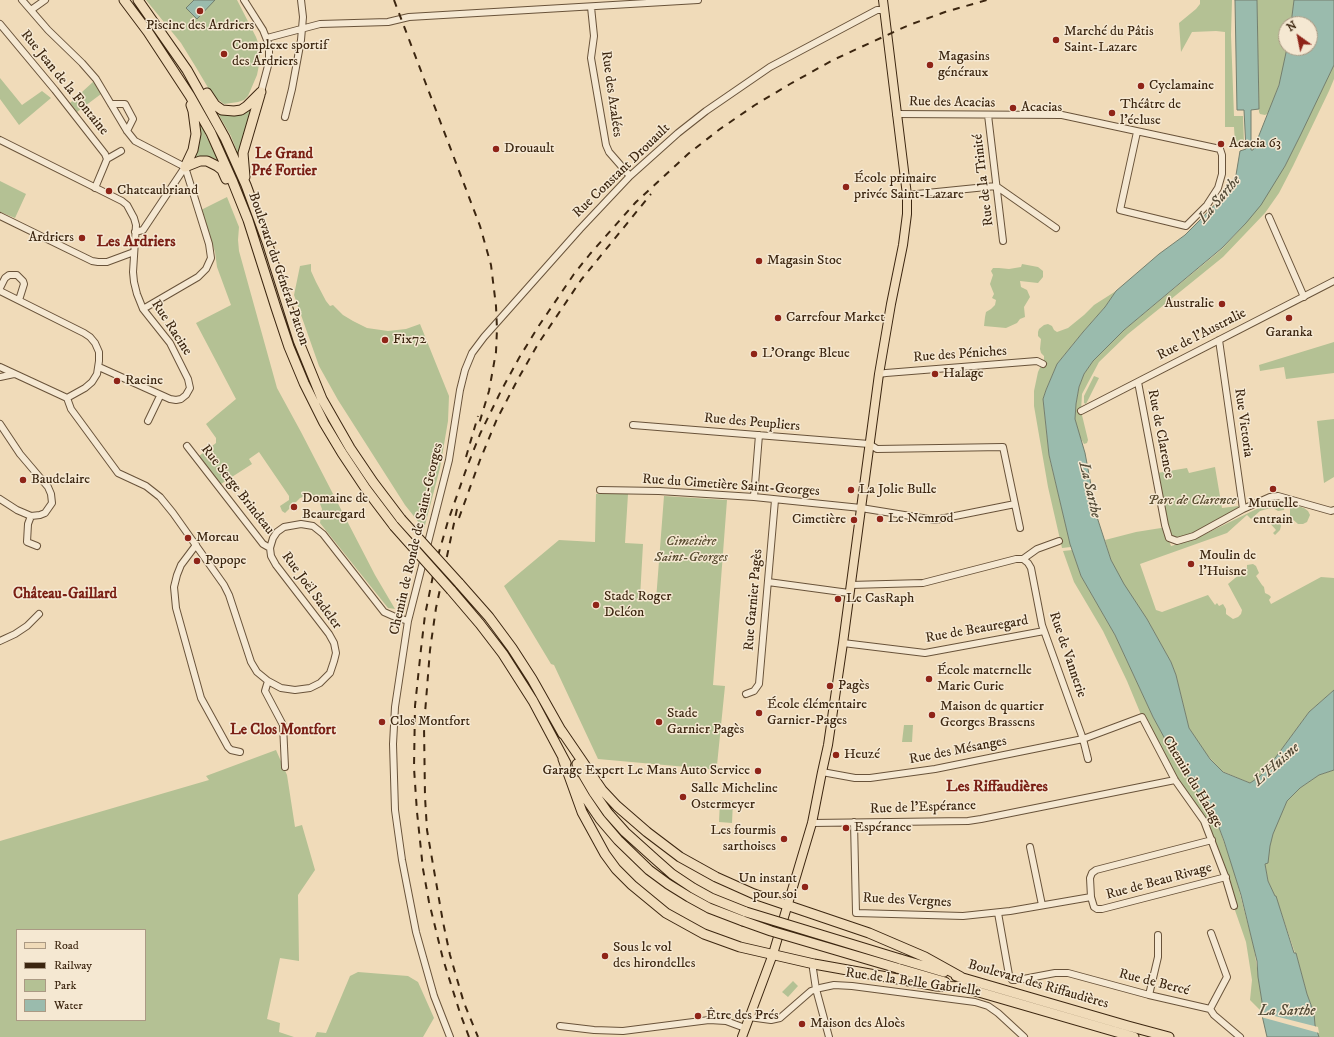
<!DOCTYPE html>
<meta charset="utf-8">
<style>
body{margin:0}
#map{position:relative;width:1334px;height:1037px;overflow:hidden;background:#f0dbb9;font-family:"IM FELL DW Pica",serif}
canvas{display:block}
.legend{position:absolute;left:16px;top:929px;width:130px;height:92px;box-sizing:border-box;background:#f5e8d2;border:1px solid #ab9a84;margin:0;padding:5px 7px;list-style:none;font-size:12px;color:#3c2610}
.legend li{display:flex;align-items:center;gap:8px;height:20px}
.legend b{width:20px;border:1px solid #ab9a84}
.north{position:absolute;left:1278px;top:16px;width:40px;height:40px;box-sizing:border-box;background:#f5e8d2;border:1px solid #ab9a84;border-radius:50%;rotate:327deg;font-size:11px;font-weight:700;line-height:16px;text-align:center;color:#3c2610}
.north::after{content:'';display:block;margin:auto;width:14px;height:18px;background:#8f2418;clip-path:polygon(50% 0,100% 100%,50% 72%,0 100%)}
</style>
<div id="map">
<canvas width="1334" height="1037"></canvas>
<ul class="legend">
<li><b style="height:5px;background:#f0dbb9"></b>Road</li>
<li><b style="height:5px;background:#3c2610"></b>Railway</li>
<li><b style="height:11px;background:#b4c194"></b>Park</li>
<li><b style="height:11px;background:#9abbad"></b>Water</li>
</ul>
<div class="north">N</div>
</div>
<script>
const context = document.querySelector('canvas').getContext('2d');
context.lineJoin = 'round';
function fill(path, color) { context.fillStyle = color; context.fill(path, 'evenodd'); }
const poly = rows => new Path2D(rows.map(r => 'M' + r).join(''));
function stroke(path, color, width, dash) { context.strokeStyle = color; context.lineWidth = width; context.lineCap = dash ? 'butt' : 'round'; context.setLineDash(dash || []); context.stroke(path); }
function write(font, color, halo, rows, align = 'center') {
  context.font = font + ' "IM FELL DW Pica",serif'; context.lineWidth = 3; context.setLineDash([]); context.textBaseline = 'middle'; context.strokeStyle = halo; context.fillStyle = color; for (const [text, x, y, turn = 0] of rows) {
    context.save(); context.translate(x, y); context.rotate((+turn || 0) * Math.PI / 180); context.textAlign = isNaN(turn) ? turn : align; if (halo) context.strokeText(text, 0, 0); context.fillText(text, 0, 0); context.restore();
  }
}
fill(poly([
 [146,0,237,0,256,37,260,48,260,60,257,75,248,96,244,100,238,102,224,104,213,96,197,69,181,43],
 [1200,0,1232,0,1231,35,1234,116,1243,116,1244,143,1235,143,1234,127,1225,127,1225,32,1216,31,1192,32,1181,52,1179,23,1196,9,1200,4],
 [1257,0,1294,0,1291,24,1286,24,1286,48,1287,48,1282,76,1270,109,1267,114,1265,115,1260,114,1259,112],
 [1334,65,1334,79,1329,91,1293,166,1279,193,1265,213,1223,257,1128,334,1099,362,1082,394,1081,411,1088,440,1087,443,1084,444,1079,435,1075,419,1076,404,1079,387,1084,374,1093,361,1124,330,1222,249,1246,223,1285,166],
 [0,78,22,105,42,91,51,98,19,125,0,99],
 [94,81,101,94,77,112,70,103],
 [255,104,241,162,231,136,217,112,236,115],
 [199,119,206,136,222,165,216,159,207,156,192,160],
 [0,181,26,194,15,218,0,212],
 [227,197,239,227,238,240,239,251,277,388,301,432,375,575,395,609,388,608,320,523,322,509,319,501,310,494,300,498,285,513,282,511,280,506,289,500,289,496,259,452,249,459,252,464,221,484,199,456,216,443,216,438,206,424,236,399,196,323,231,305,217,267,215,252,201,210],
 [311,264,311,271,316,282,326,301,330,306,333,305,343,315,353,321,367,328,388,331,406,329,420,324,449,396,448,421,440,468,424,529,405,505,338,400,319,366,294,295,300,266],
 [1022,264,1038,267,1043,271,1043,277,1038,283,1020,281,1021,287,1027,290,1030,297,1024,307,1025,317,1020,319,1017,323,1006,328,984,326,985,317,986,312,991,309,995,305,996,300,992,298,994,294,990,284,993,275,991,271,993,268,999,268,1009,269,1021,267],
 [1116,291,1105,307,1083,332,1057,364,1046,390,1043,399,1049,456,1071,547,1062,548,1048,487,1034,406,1034,391,1038,372,1044,359,1044,356,1041,353,1040,349,1041,339,1038,336,1038,332,1039,329,1044,325,1048,324,1052,326,1054,330,1057,332,1068,328,1084,315,1094,305],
 [1334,342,1334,373,1286,379,1284,367,1260,371,1259,365],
 [1094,376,1099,378,1086,404,1084,403,1084,396],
 [1334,419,1334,477,1324,483,1317,421],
 [1215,467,1222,508,1238,506,1239,507,1193,534,1177,539,1170,534,1168,529,1157,473,1187,468,1189,473],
 [596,494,628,494,625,543,643,544,640,598,656,600,664,496,727,500,713,685,725,686,717,765,720,770,598,759,554,665,551,664,504,586,559,540,595,542],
 [1275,500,1285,502,1284,510,1278,511,1273,508,1267,509,1260,511,1251,519,1247,515,1227,533,1140,564,1156,610,1162,612,1208,595,1215,605,1217,603,1219,606,1223,604,1226,609,1226,614,1233,619,1238,617,1241,614,1242,610,1228,584,1247,568,1247,565,1253,564,1256,566,1259,573,1256,576,1262,585,1264,587,1265,593,1269,595,1271,597,1269,600,1271,604,1321,577,1334,578,1334,690,1309,712,1270,765,1259,777,1250,783,1222,771,1207,755,1189,728,1176,675,1171,662,1147,619,1122,582,1111,560,1105,540,1136,532,1161,528,1163,528,1164,535,1170,543,1171,546,1195,539],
 [1295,505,1304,508,1308,511,1310,515,1307,522,1303,524,1298,524,1290,517,1290,506],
 [1268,515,1275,517,1280,522,1281,526,1280,530,1275,535,1273,533,1276,530,1268,521,1267,522,1263,518],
 [1072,550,1081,576,1115,635,1153,717,1172,751,1218,825,1234,871,1254,948,1263,1008,1261,1011,1250,1000,1252,980,1246,942,1204,821,1175,780,1142,717,1127,681,1103,631,1074,582,1063,551],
 [904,725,913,725,912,742,902,742],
 [276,750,287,775,295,827,302,825,315,870,298,895,299,961,280,958,267,1019,280,1023,279,1032,294,1037,0,1037,0,841,209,780,206,776],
 [17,930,145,930,145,1020,17,1020],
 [1334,770,1334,1037,1319,1037,1315,1025,1314,1013,1307,994,1296,953,1295,953,1276,897,1275,896,1268,881,1265,864,1275,826,1287,801,1300,788,1319,775],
 [720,800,733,801,732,823,719,822],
 [358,972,408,976,418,982,434,1018,423,1037,315,1037,317,1032,326,1033,350,976],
 [793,981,798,986,788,997,782,992]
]), '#b4c194');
const water = poly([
 [194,0,215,0,197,19,186,8,194,0],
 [1235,0,1257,0,1259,109,1251,110,1251,150,1253,150,1254,148,1279,85,1287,48,1310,48,1310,24,1291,24,1294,0,1334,0,1334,65,1301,134,1285,166,1261,205,1246,223,1222,248,1124,330,1093,361,1084,374,1079,387,1076,404,1075,419,1085,453,1097,517,1111,560,1124,584,1147,619,1171,662,1176,675,1189,728,1210,759,1223,772,1250,783,1259,777,1270,765,1309,712,1334,690,1334,770,1319,775,1300,788,1287,801,1273,834,1270,846,1268,863,1265,864,1268,881,1275,896,1276,896,1294,953,1296,953,1307,994,1314,1013,1315,1025,1319,1037,1267,1037,1261,1011,1263,1008,1258,977,1257,961,1241,895,1224,841,1218,825,1165,739,1153,717,1115,635,1081,576,1070,544,1049,455,1043,399,1046,390,1057,364,1083,332,1105,307,1116,291,1159,254,1185,235,1200,220,1222,197,1236,175,1240,151,1246,149,1244,110,1237,110,1235,0]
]);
fill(water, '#9abbad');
stroke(water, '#747f6e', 1);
fill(poly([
 [1259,1012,1318,1027,1319,1033,1261,1017]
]), '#f0dbb9');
const minor = poly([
 [22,0,48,30,82,63,96,79,127,131,135,141,185,167],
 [244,0,263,30,269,45,269,62,261,92],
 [591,7,594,36,591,58,606,145,609,152,630,176],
 [31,10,45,0],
 [0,24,55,90,105,154,107,159,105,164,95,188],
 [267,38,320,24,388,22,409,17,698,0],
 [111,104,125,104,133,119,127,131],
 [896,114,1062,115,1220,149,1222,155,1222,174,1218,188,1207,205,1186,226,1120,210,1137,132],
 [988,115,1003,241],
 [285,117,292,89,301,40,303,17,301,0],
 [0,140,122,201,127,205,134,218,136,225,133,272,134,282,137,294,143,309,170,343,188,379,190,388,186,395,181,399,176,400,170,399,99,367],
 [107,159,121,151],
 [907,195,996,186,1056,228],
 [0,216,92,261,98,262,107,262,134,252],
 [1269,217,1304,297],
 [135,232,143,230,185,167],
 [0,288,5,278,9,275,17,275,23,281,24,284,19,300],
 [0,291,84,333,90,337,95,343,99,352,99,361,97,374,92,382,85,388,67,398,0,367],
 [143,309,198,277,206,269,211,258,209,244,185,167],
 [1219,340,1243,509],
 [879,374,886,373,1037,361,1043,364],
 [0,377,14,374],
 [1138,382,1165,525,1169,538,1177,541,1194,536,1243,509,1270,497,1278,496,1331,511,1334,510],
 [67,398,71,409,118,473,146,486,160,497,173,513,224,585,229,595,251,662,257,672,268,681,281,688,295,690,310,688,320,683,330,673,334,661,336,653,334,643,329,634,276,565,271,556,270,548,273,538,277,532,284,527,301,524,313,526,323,534,384,612,393,616,408,621],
 [1081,411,1334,281],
 [148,421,160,396],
 [0,424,20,454,48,487,51,494,52,503,45,513,40,515,31,516,17,510,0,499],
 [633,425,869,444,877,449,1003,447,1020,528],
 [187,446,263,544,270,548],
 [600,490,659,491,754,497,861,508,935,520,1015,504],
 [754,497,759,435],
 [31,516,28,524,27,542,37,546],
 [196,545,181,565,177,575,174,587,176,608,201,698,228,747,231,750,240,752],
 [1023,559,1028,563,1031,568,1042,625,1083,739,1088,759],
 [768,582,849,593],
 [850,585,923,583,1016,559,1023,559,1037,549,1059,541],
 [0,641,15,634,27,626,39,614],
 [843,643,925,653,1044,631],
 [268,681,265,691,283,725,285,767],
 [746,694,754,691,759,684,775,500],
 [822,772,855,778,870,778,935,769,1083,739,1142,717,1175,780,1204,821,1225,876,1234,906],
 [854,822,856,913,963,916,1010,911,1091,897],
 [812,823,968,821,981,819,1175,780],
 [1212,840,1096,870,1092,873,1090,878,1091,897,1094,907,1097,909,1102,909,1226,877],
 [1030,847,1042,905],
 [998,913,1009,975,1012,980,1018,980,1055,973,1068,973,1149,995,1210,1009,1227,977,1211,933],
 [814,964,813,969,816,989,829,1037],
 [1149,995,1158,957,1158,935],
 [1210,1009,1214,1015,1240,1037],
 [749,1017,771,1020,780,1018,811,991,820,988,834,985,852,986,975,1002,988,1006,998,1013,1024,1037],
 [560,1026,594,1030,623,1031,709,1020,726,1021,745,1028],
 [450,1037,434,996,416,932,402,860,395,810,393,744,395,707,408,621,449,460,460,390,465,370,472,353,484,337,580,229,630,176,678,133,706,111,770,67,877,10,884,10]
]);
const major = poly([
 [742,1037,773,954,812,823,822,772,828,745,843,643,879,374,891,304,903,245,907,214,907,195,883,0]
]);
const highway = poly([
 [124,0,148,32,190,96,211,133,232,180,248,220,276,308,289,347,304,383,324,423,342,453,366,489,394,526],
 [138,0,187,70,225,138,246,185,267,242,298,340,322,399,350,448,373,482,401,519],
 [207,93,215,105,222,110,234,111,241,110,247,106,261,92],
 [185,167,200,161,207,161,217,166,222,170,226,179],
 [185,167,193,150,196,134,193,111,191,105],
 [245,177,243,153,260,95],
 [459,583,489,617,512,648,532,679,563,734],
 [451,590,480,624,503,654,533,701,566,763],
 [561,730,602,790,617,806,647,832,680,857,716,877,754,894,869,933,925,957,961,977],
 [563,759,582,812,605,854,616,869,632,885,666,913,704,934,740,947,814,964,937,986,963,987],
 [577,764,594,793,608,813,625,832,655,859,672,874,693,888,711,898,746,912],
 [575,780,585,797,600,819,618,840,649,870,668,884,689,897,709,908,743,921],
 [900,959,944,972],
 [897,968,945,982],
 [956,976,1128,1026,1169,1037],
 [958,986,1134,1037]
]);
stroke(minor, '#69533a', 8);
stroke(major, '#3c2610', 10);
stroke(highway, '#3c2610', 11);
stroke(minor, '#f5e8d2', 6);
stroke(major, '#f0dbb9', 8);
stroke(highway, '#f0dbb9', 9);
stroke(poly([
 [394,0,480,226,491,265,496,306,497,329,496,352,489,391,479,424],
 [466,457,478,416],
 [457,509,436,608,430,650,424,726,425,797,427,830,443,922,450,955,464,1003,478,1037],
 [459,518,480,460,497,419,518,379,538,344,581,280,651,194],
 [469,1037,460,1013,443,959,429,902,423,869,417,812,414,768,415,706,421,649,425,615,435,566,448,521,467,467,480,434,501,391,519,358,538,327,574,274,590,254,636,202,688,154,720,129,755,105,790,84,833,60,909,25,945,12,987,0]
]), '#3c2610', 2, [7, 7]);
const highwayBridge = poly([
 [401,519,459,583],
 [394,526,451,590],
 [746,912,900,959],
 [743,921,771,931,897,968]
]);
stroke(highwayBridge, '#3c2610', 11, []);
stroke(highwayBridge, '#f0dbb9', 9);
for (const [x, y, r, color] of [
 [200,11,4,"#8f2418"],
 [1056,40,4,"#8f2418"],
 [224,54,4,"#8f2418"],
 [930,65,4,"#8f2418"],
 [1141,86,4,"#8f2418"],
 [1013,108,4,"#8f2418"],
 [1112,113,4,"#8f2418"],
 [1221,144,4,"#8f2418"],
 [496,149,4,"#8f2418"],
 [846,187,4,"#8f2418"],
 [109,191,4,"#8f2418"],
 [82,238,4,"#8f2418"],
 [759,261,4,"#8f2418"],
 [1222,304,4,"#8f2418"],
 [778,318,4,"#8f2418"],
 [1289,318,4,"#8f2418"],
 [385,340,4,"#8f2418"],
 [754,354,4,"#8f2418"],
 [935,374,4,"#8f2418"],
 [117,381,4,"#8f2418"],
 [23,480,4,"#8f2418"],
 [1273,489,4,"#8f2418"],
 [851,490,4,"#8f2418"],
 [294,507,4,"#8f2418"],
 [880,519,4,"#8f2418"],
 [854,520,4,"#8f2418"],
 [188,538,4,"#8f2418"],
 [197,561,4,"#8f2418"],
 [1191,564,4,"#8f2418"],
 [838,599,4,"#8f2418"],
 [596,605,4,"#8f2418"],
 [929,679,4,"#8f2418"],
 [830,686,4,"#8f2418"],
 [759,713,4,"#8f2418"],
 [932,715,4,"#8f2418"],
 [382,722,4,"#8f2418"],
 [659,722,4,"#8f2418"],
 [836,755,4,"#8f2418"],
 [758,771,4,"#8f2418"],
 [683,797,4,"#8f2418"],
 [846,828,4,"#8f2418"],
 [784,839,4,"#8f2418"],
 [805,887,4,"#8f2418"],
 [605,956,4,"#8f2418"],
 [698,1016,4,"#8f2418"],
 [802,1024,4,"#8f2418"]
]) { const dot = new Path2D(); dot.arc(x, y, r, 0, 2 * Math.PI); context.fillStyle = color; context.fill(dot); stroke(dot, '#f5e8d2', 1.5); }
write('14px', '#3c2610', '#f5e8d2', [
 ["Piscine des Ardriers",200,26,"center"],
 ["Marché du Pâtis",1064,32],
 ["Saint-Lazare",1064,48],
 ["Complexe sportif",232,46],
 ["des Ardriers",232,62],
 ["Magasins",938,57],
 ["généraux",938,73],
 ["Cyclamaine",1149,86],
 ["Théâtre de",1120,105],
 ["l'écluse",1120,121],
 ["Acacias",1021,108],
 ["Acacia 63",1229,144],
 ["Drouault",504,149],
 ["École primaire",854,179],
 ["privée Saint-Lazare",854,195],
 ["Chateaubriand",117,191],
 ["Ardriers",74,238,"right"],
 ["Magasin Stoc",767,261],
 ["Australie",1214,304,"right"],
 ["Carrefour Market",786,318],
 ["Garanka",1289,333,"center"],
 ["Fix72",393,340],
 ["L'Orange Bleue",762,354],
 ["Halage",943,374],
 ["Racine",125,381],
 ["Baudelaire",31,480],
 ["La Jolie Bulle",859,490],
 ["Domaine de",302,499],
 ["Beauregard",302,515],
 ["Mutuelle",1273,504,"center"],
 ["entrain",1273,520,"center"],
 ["Le Nemrod",888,519],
 ["Cimetière",846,520,"right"],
 ["Moreau",196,538],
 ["Moulin de",1199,556],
 ["l'Huisne",1199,572],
 ["Popope",205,561],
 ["Stade Roger",604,597],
 ["Deléon",604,613],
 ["Le CasRaph",846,599],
 ["École maternelle",937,671],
 ["Marie Curie",937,687],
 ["Pagès",838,686],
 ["École élémentaire",767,705],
 ["Garnier-Pages",767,721],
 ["Maison de quartier",940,707],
 ["Georges Brassens",940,723],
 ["Stade",667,714],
 ["Garnier Pagès",667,730],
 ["Clos Montfort",390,722],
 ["Heuzé",844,755],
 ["Garage Expert Le Mans Auto Service",750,771,"right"],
 ["Salle Micheline",691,789],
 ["Ostermeyer",691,805],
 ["Espérance",854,828],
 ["Les fourmis",776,831,"right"],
 ["sarthoises",776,847,"right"],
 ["Un instant",797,879,"right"],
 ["pour soi",797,895,"right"],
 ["Sous le vol",613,948],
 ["des hirondelles",613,964],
 ["Être des Prés",706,1016],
 ["Maison des Aloès",810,1024]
], 'left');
write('14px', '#3c2610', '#f5e8d2', [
 ["Rue Jean de la Fontaine",64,83,51],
 ["Rue des Azalées",611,94,82],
 ["Rue des Acacias",952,103,1],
 ["Rue Constant Drouault",622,171,-44],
 ["Rue de la Trinité",984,180,-97],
 ["Boulevard du Général Patton",278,269,71],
 ["Rue Racine",171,328,57],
 ["Rue de l'Australie",1202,335,-27],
 ["Rue des Péniches",960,355,-4],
 ["Rue des Peupliers",752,423,5],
 ["Rue Victoria",1243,423,82],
 ["Rue de Clarence",1160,434,79],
 ["Rue du Cimetière Saint-Georges",731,486,4],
 ["Rue Serge Brindeau",237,490,52],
 ["Chemin de Ronde de Saint-Georges",417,539,-77],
 ["Rue Joël Sadeler",311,591,54],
 ["Rue Garnier Pagès",754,600,-85],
 ["Rue de Beauregard",977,630,-10],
 ["Rue de Vannerie",1067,655,71],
 ["Rue des Mésanges",958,751,-11],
 ["Chemin du Halage",1192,782,59],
 ["Rue de l'Espérance",923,808,-2],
 ["Rue de Beau Rivage",1159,882,-15],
 ["Rue des Vergnes",907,901,3],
 ["Rue de la Belle Gabrielle",913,983,8],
 ["Rue de Bercé",1154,983,14],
 ["Boulevard des Riffaudières",1038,985,16]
]);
write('italic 14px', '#5a4d31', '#f5e8d2', [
 ["Parc de Clarence",1192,501],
 ["Cimetière",691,542],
 ["Saint-Georges",691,558]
]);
write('bold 15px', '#7a1f14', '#f5e8d2', [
 ["Le Grand",284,155],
 ["Pré Fortier",284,172],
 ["Château-Gaillard",65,595],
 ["Le Clos Montfort",283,731]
]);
write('italic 15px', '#544b37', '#f5e8d2', [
 ["La Sarthe",1220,200,-50],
 ["La Sarthe",1089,490,77],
 ["L'Huisne",1277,765,-42],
 ["La Sarthe",1287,1012]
]);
write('bold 16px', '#7a1f14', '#f5e8d2', [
 ["Les Ardriers",136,243],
 ["Les Riffaudières",997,788]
]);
</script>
